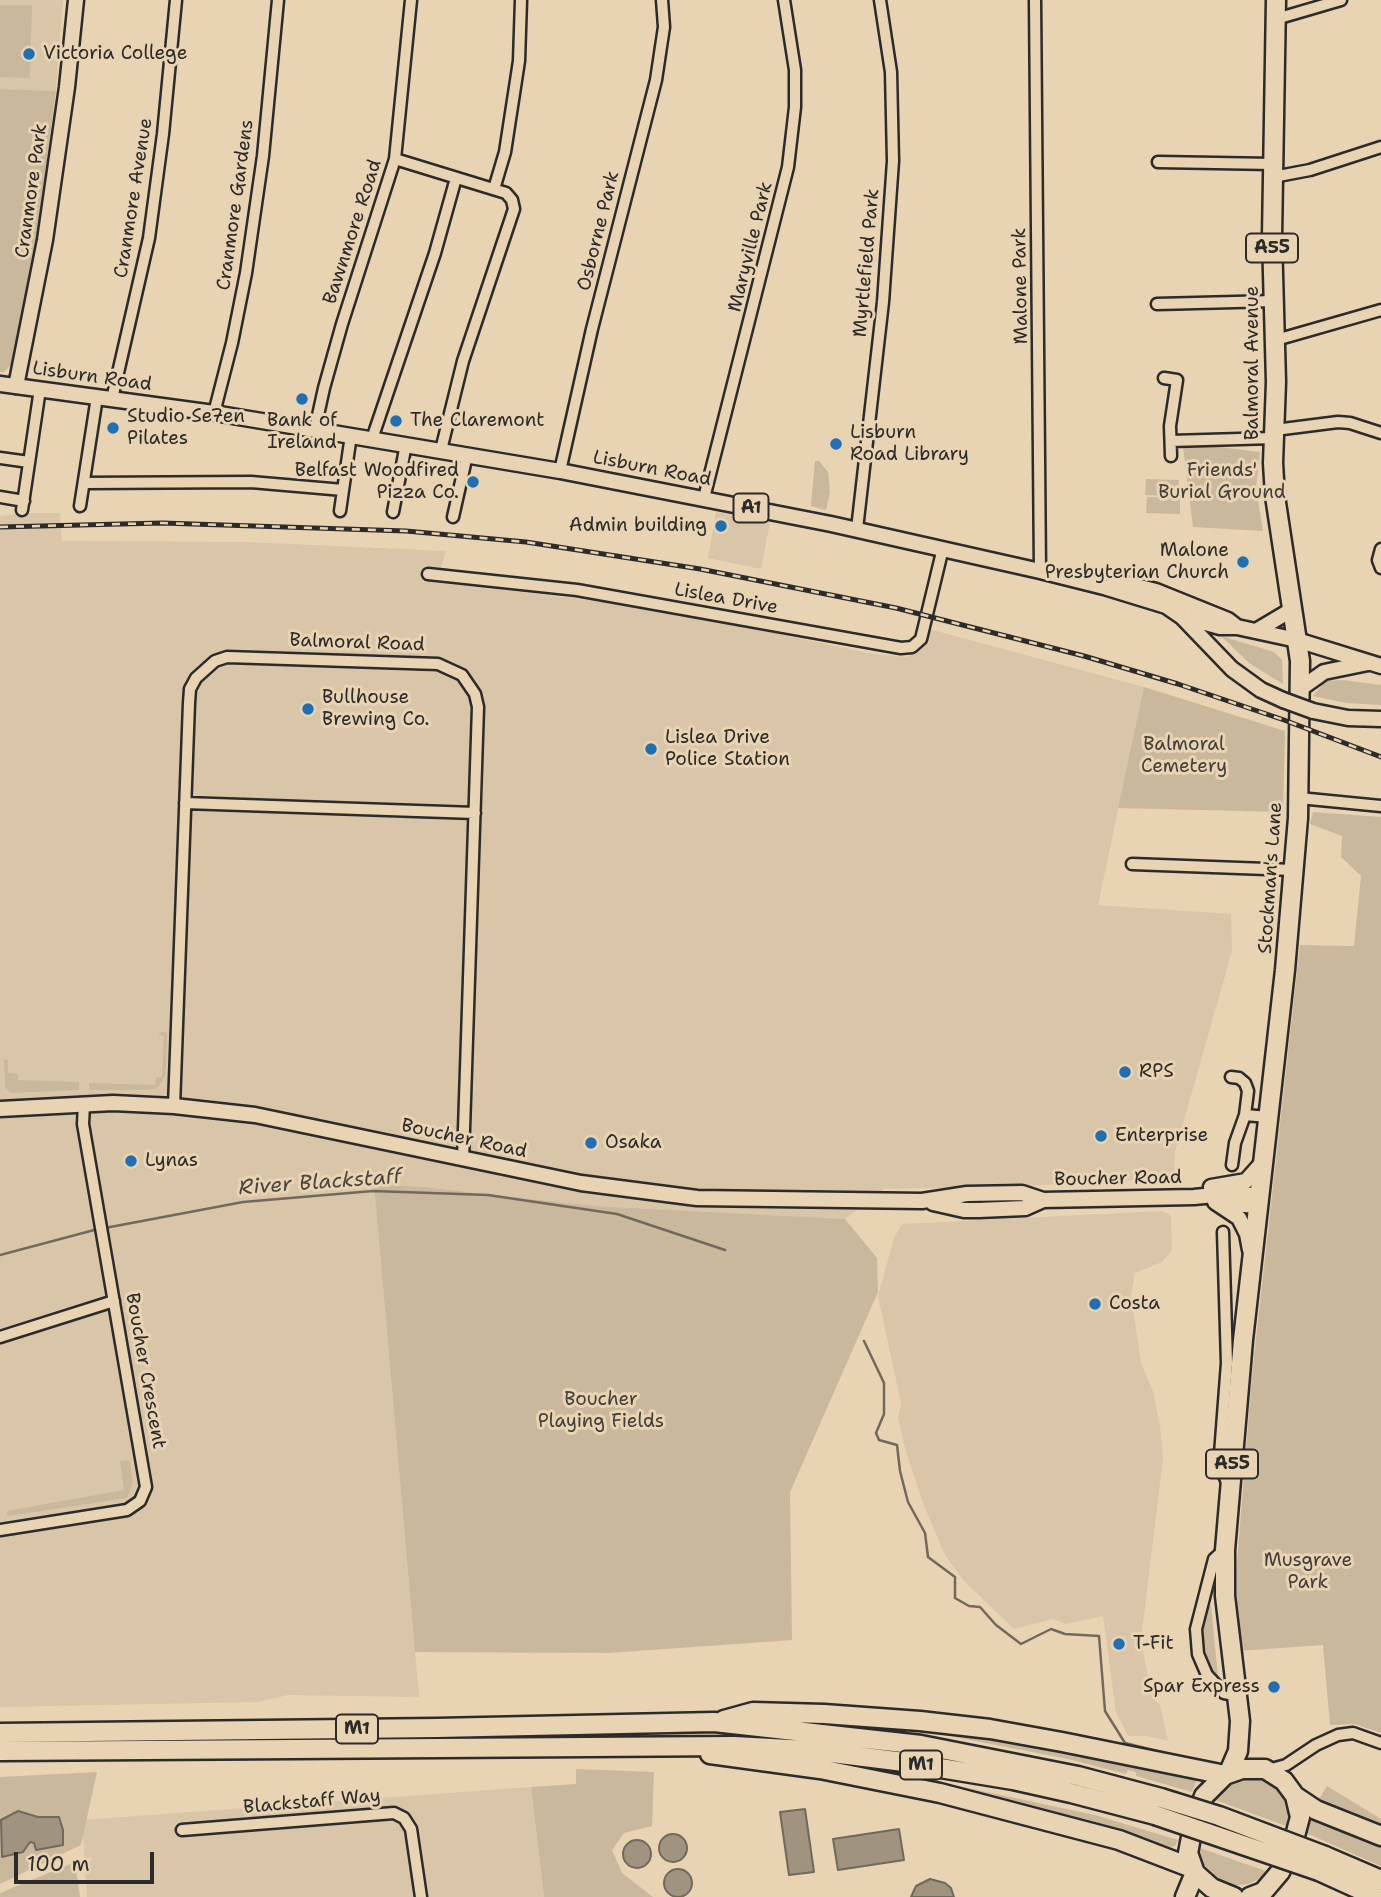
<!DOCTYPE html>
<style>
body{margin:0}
#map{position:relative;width:1381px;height:1897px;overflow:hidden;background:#e8d3b2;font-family:"Shantell Sans",sans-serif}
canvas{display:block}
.scale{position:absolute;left:14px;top:1852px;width:140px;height:32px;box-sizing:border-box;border:4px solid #2b2b2b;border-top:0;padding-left:9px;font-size:21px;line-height:24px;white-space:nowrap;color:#2b2b2b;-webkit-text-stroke:5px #e8d3b2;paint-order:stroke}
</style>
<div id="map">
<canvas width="1381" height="1897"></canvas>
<div class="scale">100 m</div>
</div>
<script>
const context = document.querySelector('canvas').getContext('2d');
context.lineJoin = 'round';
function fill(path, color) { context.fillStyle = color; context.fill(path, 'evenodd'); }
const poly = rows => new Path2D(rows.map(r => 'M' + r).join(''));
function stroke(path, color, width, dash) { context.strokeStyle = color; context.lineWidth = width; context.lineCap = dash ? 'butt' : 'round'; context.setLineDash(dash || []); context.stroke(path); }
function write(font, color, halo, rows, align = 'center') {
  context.font = font + ' "Shantell Sans",sans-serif'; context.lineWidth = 6; context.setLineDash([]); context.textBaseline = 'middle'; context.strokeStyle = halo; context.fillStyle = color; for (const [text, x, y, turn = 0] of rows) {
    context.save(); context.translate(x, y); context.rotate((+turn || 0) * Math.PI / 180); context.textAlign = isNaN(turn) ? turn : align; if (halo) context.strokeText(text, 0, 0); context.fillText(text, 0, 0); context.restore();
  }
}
fill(poly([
 [0,0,63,0,56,91,0,89],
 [716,512,770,522,761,569,708,558],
 [31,513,60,513,62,541,246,542,446,551,441,568,425,566,423,581,590,600,736,625,873,654,907,657,922,645,929,629,1144,687,1098,905,1231,914,1232,951,1175,1152,1174,1178,1006,1187,884,1189,845,1219,595,1206,423,1187,374,1184,419,1697,288,1695,258,1702,0,1707,0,516],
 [1162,1211,1171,1216,1172,1250,1162,1262,1135,1273,1131,1295,1141,1363,1153,1391,1160,1427,1163,1458,1141,1640,1152,1697,1160,1705,1168,1741,1147,1736,1128,1736,1116,1712,1103,1616,1066,1624,1053,1619,1014,1629,963,1580,945,1555,924,1506,906,1452,898,1418,901,1403,878,1296,894,1238,902,1224],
 [531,1787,544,1897,87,1897,82,1820]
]), '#d9c6a8');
fill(poly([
 [0,5,32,5,30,78,0,77],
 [0,89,56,91,36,243,12,364,4,372,0,372],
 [1211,446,1260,452,1256,488,1263,531,1193,527,1183,447],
 [815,461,819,461,828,472,830,492,826,510,811,506],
 [1146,479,1179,480,1178,496,1145,495],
 [1147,497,1180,498,1180,514,1146,513],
 [1221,636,1274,652,1282,660,1283,684,1249,663],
 [1343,680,1381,685,1381,705,1346,703,1313,696,1325,681],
 [1144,687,1285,731,1283,812,1118,808],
 [1313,812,1381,817,1381,1733,1355,1724,1330,1725,1323,1645,1237,1651,1233,1614,1252,1375,1300,945,1354,946,1361,876,1341,857,1342,836,1310,824],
 [161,1032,167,1032,166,1066,165,1075,159,1086,154,1089,144,1090,89,1090,89,1083,155,1085,156,1077,162,1077,164,1036,158,1035],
 [4,1059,8,1060,8,1073,18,1074,18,1080,79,1082,79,1090,10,1093,5,1087],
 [374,1184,423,1187,595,1206,845,1219,877,1258,878,1292,790,1492,792,1640,608,1653,415,1652],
 [129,1460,133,1482,127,1498,9,1516,7,1514,7,1511,124,1490,120,1461],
 [1211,1605,1218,1677,1215,1678,1213,1676,1202,1655,1199,1629,1205,1611],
 [957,1735,1042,1747,1188,1775,1197,1779,1192,1792,1136,1776,1136,1772,1128,1770,1126,1774,1068,1759,955,1737],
 [576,1769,654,1772,652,1826,624,1833,612,1850,622,1873,653,1897,544,1897,531,1787,576,1784],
 [97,1772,81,1845,0,1884,0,1777],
 [904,1778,963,1787,1095,1815,1178,1840,1175,1846,1166,1848,1107,1829],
 [1251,1778,1265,1781,1275,1787,1284,1800,1288,1815,1286,1826,1213,1799,1230,1784],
 [1327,1786,1381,1819,1381,1830,1316,1804],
 [1310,1819,1381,1847,1381,1866,1306,1833],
 [1197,1847,1266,1871,1260,1878,1249,1884,1231,1886,1214,1879,1206,1872,1200,1859],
 [75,1862,80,1897,0,1897,0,1893]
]), '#c9b89c');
const water = poly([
 [805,1809,814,1872,789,1875,780,1812,805,1809],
 [18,1811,38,1817,59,1817,63,1830,63,1845,36,1850,34,1843,30,1842,23,1852,2,1857,1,1820,18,1811],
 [899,1829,904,1860,838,1870,833,1839,899,1829],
 '659 1848a14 14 0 1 1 28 0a14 14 0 1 1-28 0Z',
 '623 1854a14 14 0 1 1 28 0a14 14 0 1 1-28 0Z',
 '664 1883a14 14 0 1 1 28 0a14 14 0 1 1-28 0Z',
 [930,1879,945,1883,951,1888,954,1897,911,1897,916,1886,930,1879]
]);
fill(water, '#a0937f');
stroke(water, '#71695d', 2);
stroke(poly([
 [105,1228,243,1202,373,1191,488,1195,617,1214,725,1250],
 [0,1255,98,1229],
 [864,1341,884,1383,884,1414,876,1433,879,1440,897,1445,900,1471,908,1502,925,1533,928,1557,955,1577,955,1598,969,1606,980,1607,996,1625,1021,1644,1051,1629,1065,1634,1099,1636,1105,1711,1125,1743,1198,1761]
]), '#71695d', 2.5);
const street = poly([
 [1035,0,1040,571],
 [1276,19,1341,0],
 [395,159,506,193,512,200,514,209,463,361,441,450],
 [1158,162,1273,164],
 [1273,177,1310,170,1381,147],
 [494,189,505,152,519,61,521,0],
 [1157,304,1274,301],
 [1276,340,1381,310],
 [1164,378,1177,380,1170,426,1171,456],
 [112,399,149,238,163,134,176,0],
 [214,413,232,343,246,273,263,156,278,0],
 [315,429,324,388,342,324,395,159,411,0],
 [1275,430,1338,422,1350,423,1381,433],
 [372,439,435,253,456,178],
 [1171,441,1274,438],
 [0,458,29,462],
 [560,471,592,329,656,80,664,27,662,0],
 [84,483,251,482,343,490],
 [0,497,24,501],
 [704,498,788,167,795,107,795,70,784,0],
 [80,506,97,397],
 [22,510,40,389],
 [340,511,351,435],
 [393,512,406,444],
 [453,517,467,455],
 [857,529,883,302,893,161,891,72,880,0],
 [1381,549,1378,560,1381,568],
 [428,574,577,590,901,648,912,647,921,639,943,548],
 [1299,798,1381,806],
 [185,803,475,813],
 [1132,864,1293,870],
 [1231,1077,1239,1078,1245,1083,1248,1091,1245,1115,1235,1143,1232,1165],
 [174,1106,189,703,190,689,196,678,215,661,227,657,438,664,462,675,475,694,478,707,463,1159],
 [1245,1115,1268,1117],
 [1223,1232,1227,1363,1220,1454,1221,1469,1227,1482],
 [0,1337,114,1301],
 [0,1530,127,1510,140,1501,146,1487,83,1124,84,1104],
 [1224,1550,1214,1559,1196,1629,1198,1654,1207,1675,1224,1693,1235,1695],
 [1268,1770,1286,1765,1316,1745,1338,1735,1353,1733,1381,1743],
 [182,1830,394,1813,404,1818,411,1829,421,1897]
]);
const secondary = poly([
 [16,386,45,240,67,87,76,0],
 [0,1109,113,1103,174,1106,255,1115,581,1183,697,1198,922,1201,967,1194,1022,1193,1043,1200],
 [1211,1187,1246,1181,1262,1163],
 [1215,1202,1239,1218,1247,1234,1250,1250],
 [933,1203,964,1210,979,1210,1025,1208,1043,1200,1194,1197,1225,1194,1258,1195],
 [1220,1203,1257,1206]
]);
const primary = poly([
 [0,384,214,413,560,471,831,524,1040,571,1104,587,1166,606,1182,617,1232,669,1261,690,1283,700],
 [1112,585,1120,582,1156,591,1228,620,1237,627,1297,640,1381,666],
 [1184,617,1220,627,1235,627],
 [1256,631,1293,609],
 [1300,689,1324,672,1368,663],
 [1313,711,1348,718,1381,719]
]);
const highway = poly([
 [724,1720,753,1712,824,1714,920,1721,990,1729,1062,1742,1225,1775],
 [0,1733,437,1728,714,1722,921,1745,1078,1776,1161,1798],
 [0,1751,734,1746,808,1750,904,1762,1013,1780,1071,1793,1155,1815],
 [710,1754,820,1769,940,1793,1119,1840,1192,1868],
 [1229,1772,1238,1751,1240,1721,1225,1596,1225,1550,1243,1340,1285,970,1298,818,1300,661,1275,496,1273,463,1276,382,1272,237,1276,0],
 [1295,1796,1316,1810,1381,1836],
 [1325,1856,1381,1880],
 [1319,1871,1376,1897],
 [1185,1897,1195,1873],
 [1234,1897,1212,1888,1195,1873,1188,1853,1193,1827,1204,1796,1225,1775,1242,1769,1265,1769,1284,1781,1295,1796,1300,1817,1292,1847,1280,1872,1263,1892,1250,1897]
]);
stroke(street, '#2b2b2b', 15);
stroke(secondary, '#2b2b2b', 19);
stroke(primary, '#2b2b2b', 19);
stroke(highway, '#2b2b2b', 23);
stroke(street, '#e8d3b2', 10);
stroke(secondary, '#e8d3b2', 14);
stroke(primary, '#e8d3b2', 14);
stroke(highway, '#e8d3b2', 18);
const rail = poly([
 [0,527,162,523,406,531,526,542,700,569,896,608,1084,656,1178,684,1284,720,1381,757]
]);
stroke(rail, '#2b2b2b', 5);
stroke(rail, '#e8d3b2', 2.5, [8]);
const primaryBridge = poly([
 [1283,700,1313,711]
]);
const highwayBridge = poly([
 [1161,1798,1219,1816,1325,1856],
 [1155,1815,1319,1871]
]);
stroke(primaryBridge, '#2b2b2b', 19, []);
stroke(highwayBridge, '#2b2b2b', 23, []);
stroke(primaryBridge, '#e8d3b2', 14);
stroke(highwayBridge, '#e8d3b2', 18);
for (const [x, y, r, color] of [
 [29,54,7,"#1f6fb2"],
 [302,399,7,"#1f6fb2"],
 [396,421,7,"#1f6fb2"],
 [113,428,7,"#1f6fb2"],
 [836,444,7,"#1f6fb2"],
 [473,482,7,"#1f6fb2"],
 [721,526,7,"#1f6fb2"],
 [1243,562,7,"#1f6fb2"],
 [308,709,7,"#1f6fb2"],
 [651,749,7,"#1f6fb2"],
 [1125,1072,7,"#1f6fb2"],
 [1101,1136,7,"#1f6fb2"],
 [591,1143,7,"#1f6fb2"],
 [131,1161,7,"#1f6fb2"],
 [1095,1304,7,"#1f6fb2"],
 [1119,1644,7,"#1f6fb2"],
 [1274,1687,7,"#1f6fb2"]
]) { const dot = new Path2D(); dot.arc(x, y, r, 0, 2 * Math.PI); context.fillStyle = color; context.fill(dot); stroke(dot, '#e8d3b2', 2.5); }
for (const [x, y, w] of [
 [1272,248,52],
 [751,508,35],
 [1232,1464,52],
 [357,1729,42],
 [921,1765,42]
]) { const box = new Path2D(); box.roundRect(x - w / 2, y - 14.5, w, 29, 5); context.fillStyle = '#e8d3b2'; context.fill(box); stroke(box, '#2b2b2b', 2); }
write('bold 18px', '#2b2b2b', null, [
 ["A55",1272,248],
 ["A1",751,508],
 ["A55",1232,1464],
 ["M1",357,1729],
 ["M1",921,1765]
]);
write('19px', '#2b2b2b', '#e8d3b2', [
 ["Victoria College",43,54],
 ["Studio Se7en",127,417],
 ["Pilates",127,439],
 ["Bank of",302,421,"center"],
 ["Ireland",302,443,"center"],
 ["The Claremont",410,421],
 ["Lisburn",850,433],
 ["Road Library",850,455],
 ["Belfast Woodfired",459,471,"right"],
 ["Pizza Co.",459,493,"right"],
 ["Admin building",707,526,"right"],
 ["Malone",1229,551,"right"],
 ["Presbyterian Church",1229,573,"right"],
 ["Bullhouse",322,698],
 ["Brewing Co.",322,720],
 ["Lislea Drive",665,738],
 ["Police Station",665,760],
 ["RPS",1139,1072],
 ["Enterprise",1115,1136],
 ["Osaka",605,1143],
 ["Lynas",145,1161],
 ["Costa",1109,1304],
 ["T-Fit",1133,1644],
 ["Spar Express",1260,1687,"right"]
], 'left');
write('19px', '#2b2b2b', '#e8d3b2', [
 ["Cranmore Park",32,191,-82],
 ["Cranmore Avenue",134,198,-81],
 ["Cranmore Gardens",236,205,-82],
 ["Osborne Park",599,231,-76],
 ["Bawnmore Road",353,232,-72],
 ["Maryville Park",751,247,-76],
 ["Myrtlefield Park",867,263,-85],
 ["Malone Park",1021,286,-91],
 ["Balmoral Avenue",1253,363,-90],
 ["Lisburn Road",92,377,8],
 ["Lisburn Road",652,469,11],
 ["Lislea Drive",726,599,10],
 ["Balmoral Road",357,643,2],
 ["Stockman's Lane",1271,878,-86],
 ["Boucher Road",464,1139,12],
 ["Boucher Road",1118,1179,-1],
 ["Boucher Crescent",145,1371,80],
 ["Blackstaff Way",312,1802,-5]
]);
write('19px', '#43403c', '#e8d3b2', [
 ["Friends'",1222,471],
 ["Burial Ground",1222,493],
 ["Balmoral",1184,745],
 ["Cemetery",1184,767],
 ["Boucher",601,1400],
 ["Playing Fields",601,1422],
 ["Musgrave",1308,1561],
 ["Park",1308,1583]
]);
write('italic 21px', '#484540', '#e8d3b2', [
 ["River Blackstaff",320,1183,-4]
]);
</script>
